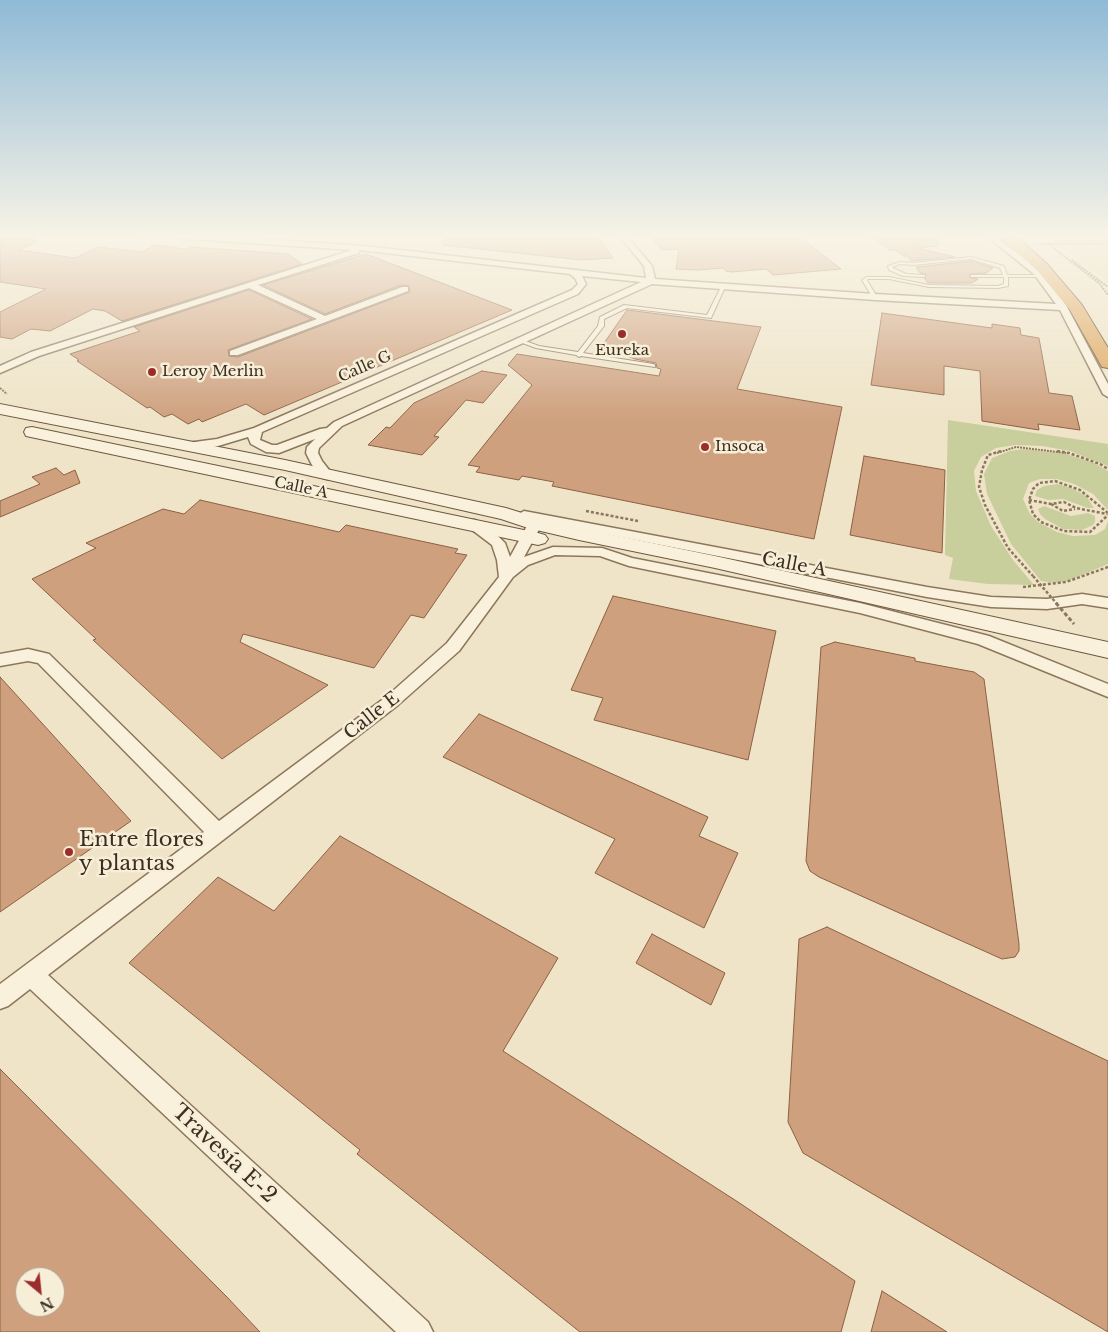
<!DOCTYPE html>
<meta charset="utf-8">
<style>
body{margin:0}
#map{position:relative;width:1108px;height:1332px;overflow:hidden;background:#efe4c8;font-family:"Libre Baskerville",serif}
canvas{display:block}
.north{position:absolute;left:15px;top:1267px;width:50px;height:50px;box-sizing:border-box;background:#f7eed8;border:1px solid #ada18e;border-radius:50%;rotate:152deg;font-size:14px;font-weight:700;line-height:20px;text-align:center;color:#3d2e20}
.north::after{content:'';display:block;margin:auto;width:18px;height:22px;background:#9c2c2c;clip-path:polygon(50% 0,100% 100%,50% 72%,0 100%)}
</style>
<div id="map">
<canvas width="1108" height="1332"></canvas>
<div class="north">N</div>
</div>
<script>
const context = document.querySelector('canvas').getContext('2d');
context.lineJoin = 'round';
function fill(path, color) { context.fillStyle = color; context.fill(path, 'evenodd'); }
const poly = rows => new Path2D(rows.map(r => 'M' + r).join(''));
function stroke(path, color, width, dash) { context.strokeStyle = color; context.lineWidth = width; context.lineCap = dash ? 'butt' : 'round'; context.setLineDash(dash || []); context.stroke(path); }
function write(font, color, halo, rows, align = 'center') {
  context.font = font + ' "Libre Baskerville",serif'; context.lineWidth = 5; context.setLineDash([]); context.textBaseline = 'middle'; context.strokeStyle = halo; context.fillStyle = color; for (const [text, x, y, turn = 0] of rows) {
    context.save(); context.translate(x, y); context.rotate((+turn || 0) * Math.PI / 180); context.textAlign = isNaN(turn) ? turn : align; if (halo) context.strokeText(text, 0, 0); context.fillText(text, 0, 0); context.restore();
  }
}
fill(poly([
 [1057,245,1108,246,1108,283,1090,268]
]), '#e5deb6');
fill(poly([
 [948,420,1108,444,1108,466,1070,451,1042,446,1016,445,996,448,981,457,974,471,976,491,991,526,1013,560,1034,585,988,584,949,579,953,558,945,555],
 [1023,449,1066,454,1094,463,1108,471,1108,510,1093,494,1074,484,1057,479,1040,479,1029,483,1023,499,1030,514,1038,522,1057,532,1073,536,1095,535,1105,529,1108,521,1108,564,1070,580,1057,583,1041,581,1011,544,987,494,984,474,992,458,1010,451],
 [1058,484,1071,488,1086,496,1094,508,1088,508,1063,499,1048,500,1035,496,1037,490,1044,486],
 [1044,506,1071,516,1088,513,1095,516,1095,522,1093,525,1082,530,1063,529,1045,519,1040,514,1038,509]
]), '#c8ce9c');
const building = poly([
 [0,234,44,234,30,240,39,241,19,250,75,258,98,247,142,252,155,245,186,249,190,247,288,254,302,264,122,321,105,311,93,309,50,331,31,329,12,339,0,337,0,312,46,289,0,282,0,234],
 [444,234,595,234,613,258,581,260,443,245,444,234],
 [648,234,796,234,841,269,773,275,766,269,732,272,726,271,723,268,698,270,676,269,679,249,662,250,648,234],
 [867,234,938,234,938,246,918,248,955,257,911,261,906,254,906,257,895,250,890,250,867,234],
 [366,254,512,310,264,415,246,404,202,422,199,419,188,424,172,414,164,417,150,407,147,408,77,361,79,360,70,354,140,331,134,327,249,290,312,319,228,350,229,356,238,357,410,292,409,286,401,285,325,314,263,285,366,254],
 [971,261,993,268,986,273,970,274,970,278,978,279,972,283,928,283,925,279,926,274,920,273,916,267,971,261],
 [627,310,761,327,737,389,842,407,814,539,552,486,554,482,522,476,519,480,476,472,480,467,468,465,532,385,508,365,517,354,659,376,661,369,657,368,656,363,635,359,602,346,627,310],
 [882,313,992,328,992,324,1020,328,1021,335,1039,338,1049,393,1072,396,1080,430,1038,424,1039,430,982,421,980,371,944,366,944,395,871,385,882,313],
 [482,371,507,375,483,403,466,400,434,436,439,437,422,455,368,445,386,427,390,428,414,403,482,371],
 [864,456,945,470,942,553,850,535,864,456],
 [56,468,64,475,75,470,80,483,0,517,0,501,40,484,32,477,56,468],
 [200,500,339,532,346,525,458,549,455,553,467,555,424,618,411,615,374,668,243,634,240,642,328,685,222,759,93,640,96,639,32,579,96,548,86,543,163,509,184,514,200,500],
 [613,596,776,631,748,760,594,720,603,698,571,690,613,596],
 [835,642,915,658,915,661,974,672,984,679,1019,944,1019,951,1015,957,1002,959,819,877,810,871,806,861,821,647,835,642],
 [0,677,131,821,0,912,0,677],
 [479,714,708,817,699,836,738,853,704,928,595,873,615,839,443,757,479,714],
 [340,836,558,958,503,1051,738,1202,855,1281,841,1332,580,1332,357,1154,360,1150,129,963,218,877,274,911,340,836],
 [827,927,1108,1061,1108,1332,803,1153,788,1122,799,939,827,927],
 [652,934,725,973,711,1005,636,963,652,934],
 [0,1069,226,1296,260,1332,0,1332,0,1069],
 [25,1277,55,1277,55,1307,25,1307,25,1277],
 [882,1291,947,1332,871,1332,882,1291]
]);
fill(building, '#cea07e');
stroke(building, '#8c6042', 1);
const lane = poly([
 [971,257,1004,266,1007,275,1040,275,1042,276,1040,277,1008,277,1008,286,998,288,929,287,889,279,868,279,867,280,877,297,875,298,873,298,862,280,867,277,889,277,929,285,998,286,1004,284,1004,277,971,277,971,275,1003,275,1000,268,971,259,913,265,900,264,892,267,893,268,906,274,925,275,925,277,923,277,903,276,889,270,888,266,900,262,913,263,971,257],
 [724,284,726,285,711,318,627,308,604,319,604,326,583,353,653,364,655,365,655,367,581,356,579,357,576,355,536,348,517,341,520,339,539,346,578,352,598,326,600,317,624,305,707,315,722,285,724,284]
]);
const street = poly([
 [141,234,187,234,365,246,646,278,644,266,618,234,625,234,652,266,655,279,875,294,1056,304,1034,274,984,234,992,234,1040,270,1066,305,1108,384,1108,397,1103,394,1060,310,875,300,652,284,342,426,319,448,318,453,322,461,333,475,327,479,323,478,312,465,306,453,307,447,315,439,279,453,266,452,251,444,248,437,218,446,191,450,185,446,187,443,217,439,254,428,572,290,578,284,575,278,570,274,359,250,359,253,258,285,325,316,402,287,408,287,408,291,238,355,230,355,230,351,317,319,249,288,39,356,0,373,0,366,31,352,352,250,144,236,141,234],
 [582,276,641,282,334,422,327,428,320,429,277,445,272,445,260,440,262,432,578,294,586,284,582,276],
 [524,511,927,587,991,597,1047,599,1082,594,1108,598,1108,608,1082,604,1047,609,991,607,927,597,539,521,542,524,524,557,553,547,602,548,632,558,860,603,989,636,1108,684,1108,697,978,644,860,613,629,566,600,556,555,555,528,565,513,577,459,651,398,705,48,975,428,1322,433,1332,396,1332,30,989,8,1006,0,1009,0,984,204,832,38,663,28,661,0,666,0,654,28,649,49,654,219,821,386,697,447,643,499,577,497,560,492,545,463,523,465,520,475,520,493,531,505,543,510,557,528,524,534,520,519,518,517,515,524,511]
]);
const secondary = poly([
 [0,404,285,460,506,508,541,519,579,528,715,556,1108,642,1108,658,715,568,579,540,528,528,501,519,285,470,0,414,0,404],
 [32,427,538,533,545,535,548,539,545,543,538,545,26,436,24,432,26,428,32,427]
]);
const highway = poly([
 [996,234,1011,234,1023,242,1047,264,1082,305,1108,348,1108,368,1102,367,1070,310,1037,270,996,234]
]);
stroke(lane, '#8c775d', 2);
stroke(street, '#8c775d', 3);
stroke(secondary, '#6e5840', 2);
stroke(highway, '#5a4531', 2);
stroke(poly([
 [1108,241,1058,241,1051,244,1056,250,1099,283,1108,295],
 [1039,244,1108,244],
 [1072,260,1108,287],
 [0,388,7,394],
 [997,453,1016,447,1066,453]
]), '#8c775d', 2, [2, 1]);
stroke(poly([
 [1001,451,988,455,982,470,979,487,985,505,1008,548,1033,576],
 [1057,451,1069,453,1100,464,1108,469],
 [1029,500,1051,504,1064,502,1076,508,1107,514],
 [1051,504,1063,511,1075,509],
 [586,511,638,521],
 [1108,513,1080,490,1055,481,1039,483,1033,489,1029,500,1033,514,1041,522,1064,531,1090,532,1108,515],
 [1023,587,1066,582,1108,567]
]), '#8c775d', 2.5, [3, 2]);
fill(lane, '#faf1dc');
fill(street, '#faf1dc');
fill(secondary, '#faf1dc');
fill(highway, '#dea55a');
stroke(poly([
 [1033,576,1057,604]
]), '#8c775d', 2.5, [3, 2]);
stroke(poly([
 [1056,603,1074,624]
]), '#8c775d', 3, [4, 2.5]);
const sky = context.createLinearGradient(0, 0, 0, 421);
sky.addColorStop(0, '#8fbad6');
sky.addColorStop(0.56, '#f8f3e6');
sky.addColorStop(1, '#f8f3e600');
context.fillStyle = sky;
context.fillRect(0, 0, 1108, 421);
for (const [x, y, r, color] of [
 [622,334,5,"#9c2c2c"],
 [152,372,5,"#9c2c2c"],
 [705,447,5,"#9c2c2c"],
 [69,852,5,"#9c2c2c"]
]) { const dot = new Path2D(); dot.arc(x, y, r, 0, 2 * Math.PI); context.fillStyle = color; context.fill(dot); stroke(dot, '#f7eed8', 2); }
write('15px', '#3d2e20', '#f7eed8', [
 ["Eureka",622,351,"center"],
 ["Leroy Merlin",162,372],
 ["Insoca",715,447]
], 'left');
write('15px', '#3d2e20', '#f7eed8', [
 ["Calle G",365,367,-24],
 ["Calle A",301,488,12]
]);
write('18px', '#3d2e20', '#f7eed8', [
 ["Calle A",794,565,11],
 ["Calle E",372,716,-38]
]);
write('21px', '#3d2e20', '#f7eed8', [
 ["Entre flores",79,840],
 ["y plantas",79,864]
], 'left');
write('21px', '#3d2e20', '#f7eed8', [
 ["Travesía E-2",224,1154,43]
]);
</script>
